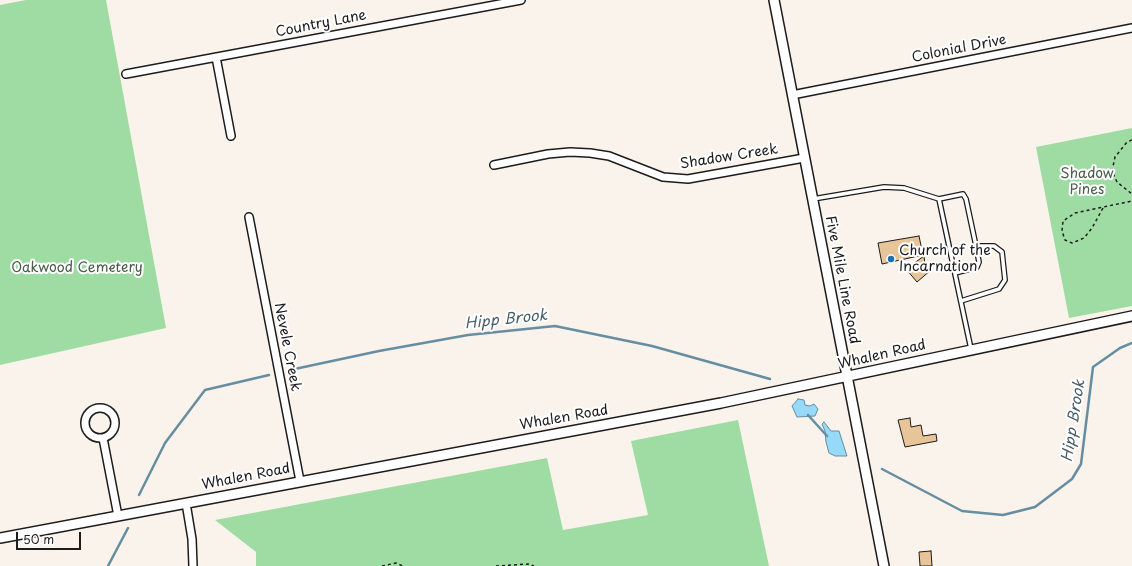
<!DOCTYPE html>
<style>
body{margin:0}
#map{position:relative;width:1132px;height:566px;overflow:hidden;background:#faf3eb;font-family:"Playpen Sans",sans-serif}
canvas{display:block}
.scale{position:absolute;left:16px;top:532px;width:65px;height:18px;box-sizing:border-box;border:2px solid #1c1c1c;border-top:0;padding-left:5px;font-size:12px;line-height:14px;white-space:nowrap;color:#1c1c1c;-webkit-text-stroke:3px #fff;paint-order:stroke}
</style>
<div id="map">
<canvas width="1132" height="566"></canvas>
<div class="scale">50 m</div>
</div>
<script>
const context = document.querySelector('canvas').getContext('2d');
context.lineJoin = 'round';
function fill(path, color) { context.fillStyle = color; context.fill(path, 'evenodd'); }
const poly = rows => new Path2D(rows.map(r => 'M' + r).join(''));
function stroke(path, color, width, dash) { context.strokeStyle = color; context.lineWidth = width; context.lineCap = dash ? 'butt' : 'round'; context.setLineDash(dash || []); context.stroke(path); }
function write(font, color, halo, rows, align = 'center') {
  context.font = font + ' "Playpen Sans",sans-serif'; context.lineWidth = 4; context.setLineDash([]); context.textBaseline = 'middle'; context.strokeStyle = halo; context.fillStyle = color; for (const [text, x, y, turn = 0] of rows) {
    context.save(); context.translate(x, y); context.rotate((+turn || 0) * Math.PI / 180); context.textAlign = isNaN(turn) ? turn : align; if (halo) context.strokeText(text, 0, 0); context.fillText(text, 0, 0); context.restore();
  }
}
fill(poly([
 [26,0,106,0,166,328,0,365,0,5],
 [1132,128,1132,306,1069,318,1036,147],
 [738,420,769,566,256,566,256,552,215,520,547,458,563,530,648,515,631,441]
]), '#9fdca3');
const water = poly([
 [798,399,804,400,805,405,810,406,814,404,818,409,815,416,797,417,792,406,798,399],
 [824,422,831,431,839,431,847,456,835,456,829,453,826,442,825,431,822,424,824,422]
]);
fill(water, '#97d9f9');
stroke(water, '#668da1', 1);
stroke(poly([
 [290,370,379,351,468,335,555,326,652,346,770,379],
 [808,415,827,436],
 [882,469,962,511,1003,515,1035,507,1072,479,1081,464,1093,367,1120,348,1132,343],
 [139,495,165,443,205,390,269,375],
 [108,566,128,528]
]), '#668da1', 2.5);
const building = poly([
 [919,236,923,255,882,264,878,243,919,236],
 [924,256,925,264,931,270,917,282,906,269,924,256],
 [910,418,911,427,921,425,923,436,936,434,937,441,905,447,898,420,910,418],
 [931,551,932,566,920,566,919,552,931,551]
]);
fill(building, '#e8c499');
stroke(building, '#1c1c1c', 1);
const lane = poly([
 [813,199,884,187,904,188,939,199,971,349],
 [939,199,963,194,966,199,976,246,994,246,1002,252,1005,280,999,289,961,301],
 [955,273,977,267,979,262,976,246]
]);
const street = poly([
 [216,57,231,136],
 [126,74,521,0],
 [792,95,1132,28],
 [494,165,548,154,570,152,590,153,609,156,663,177,688,179,804,158],
 [249,217,300,481],
 '85 423a15 15 0 1 1 30 0a15 15 0 1 1-30 0Z',
 [103,438,118,516],
 [186,503,192,539,193,566]
]);
const secondary = poly([
 [774,0,884,566],
 [0,538,721,403,1132,316]
]);
stroke(lane, '#1c1c1c', 6);
stroke(street, '#1c1c1c', 10);
stroke(secondary, '#1c1c1c', 12);
stroke(poly([
 [1132,140,1127,142,1115,157,1112,171,1117,182,1132,194],
 [1103,208,1092,228,1084,238,1072,243,1065,240,1062,231,1063,221,1075,213,1132,201],
 [382,566,396,563,403,566],
 [496,566,529,564,534,566]
]), '#1c1c1c', 1.5, [3, 3]);
stroke(lane, '#fff', 3.5);
stroke(street, '#fff', 7);
stroke(secondary, '#fff', 9);
for (const [x, y, r, color] of [
 [891,259,4,"#1f6fb2"]
]) { const dot = new Path2D(); dot.arc(x, y, r, 0, 2 * Math.PI); context.fillStyle = color; context.fill(dot); stroke(dot, '#fff', 1.5); }
write('14px', '#1c1c1c', '#fff', [
 ["Country Lane",321,24,-11],
 ["Colonial Drive",959,49,-11],
 ["Shadow Creek",729,157,-9],
 ["Five Mile Line Road",842,280,79],
 ["Nevele Creek",287,347,79],
 ["Whalen Road",882,355,-13],
 ["Whalen Road",564,418,-10],
 ["Whalen Road",246,477,-11]
]);
write('14px', '#4a5f4b', '#fff', [
 ["Shadow",1087,174],
 ["Pines",1087,190],
 ["Oakwood Cemetery",77,268]
]);
write('14px', '#1c1c1c', '#fff', [
 ["Church of the",899,251],
 ["Incarnation",899,267]
], 'left');
write('italic 15px', '#475e69', '#fff', [
 ["Hipp Brook",506,320,-6],
 ["Hipp Brook",1074,421,-81]
]);
</script>
